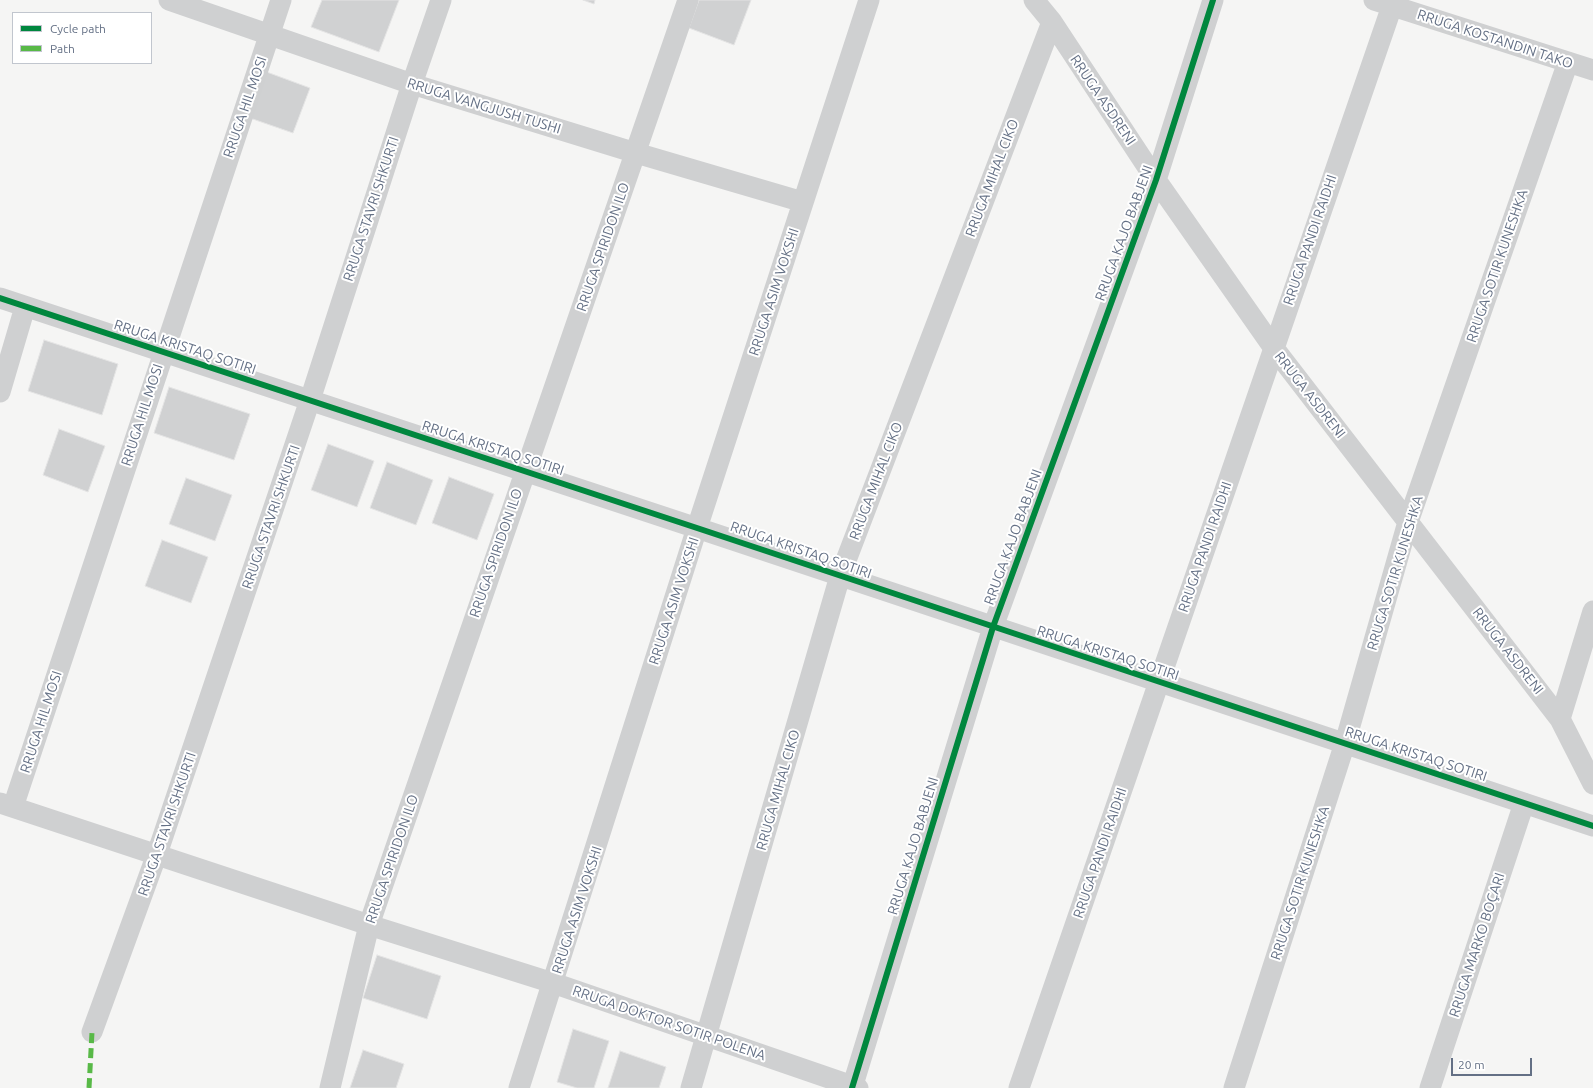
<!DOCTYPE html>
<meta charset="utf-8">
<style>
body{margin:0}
#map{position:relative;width:1593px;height:1088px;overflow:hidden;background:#f5f5f4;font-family:Ubuntu,sans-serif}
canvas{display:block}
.legend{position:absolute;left:12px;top:12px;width:140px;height:52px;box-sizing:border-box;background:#fff;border:1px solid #c1c6ce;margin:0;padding:5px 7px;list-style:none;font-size:12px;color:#647085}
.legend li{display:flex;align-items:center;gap:8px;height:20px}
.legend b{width:20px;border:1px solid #c1c6ce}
.scale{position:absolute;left:1451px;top:1058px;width:81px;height:18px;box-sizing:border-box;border:2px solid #647085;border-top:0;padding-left:5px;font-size:12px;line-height:14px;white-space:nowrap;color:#647085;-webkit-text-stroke:3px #fff;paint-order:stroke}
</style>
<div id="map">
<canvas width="1593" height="1088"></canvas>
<ul class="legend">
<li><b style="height:5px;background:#00873e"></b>Cycle path</li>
<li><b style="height:5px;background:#58b947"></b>Path</li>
</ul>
<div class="scale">20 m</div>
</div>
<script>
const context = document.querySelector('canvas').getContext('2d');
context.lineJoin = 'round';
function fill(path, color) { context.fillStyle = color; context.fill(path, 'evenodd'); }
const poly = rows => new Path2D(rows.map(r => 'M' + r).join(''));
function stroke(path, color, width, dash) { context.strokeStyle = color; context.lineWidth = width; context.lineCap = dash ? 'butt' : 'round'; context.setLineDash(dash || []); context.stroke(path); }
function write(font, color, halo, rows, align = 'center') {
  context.font = font + ' Ubuntu,sans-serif'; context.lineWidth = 4; context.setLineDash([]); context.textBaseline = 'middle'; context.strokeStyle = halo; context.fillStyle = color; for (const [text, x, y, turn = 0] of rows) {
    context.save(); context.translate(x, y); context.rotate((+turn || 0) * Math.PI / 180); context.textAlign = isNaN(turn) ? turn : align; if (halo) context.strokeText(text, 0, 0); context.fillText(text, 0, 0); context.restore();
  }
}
const building = poly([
 [322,0,399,0,379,52,311,27,322,0],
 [583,0,595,0,594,4,583,0],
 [699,0,751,0,734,45,689,28,699,0],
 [264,71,310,88,293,133,247,117,264,71],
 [44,340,118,364,102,415,28,391,44,340],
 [169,387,250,414,234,460,154,433,169,387],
 [59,429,105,446,88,492,43,475,59,429],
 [328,444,374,461,357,507,311,490,328,444],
 [387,462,433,480,416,525,370,508,387,462],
 [449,477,494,494,477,540,432,523,449,477],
 [186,478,232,495,215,541,169,524,186,478],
 [162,540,208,557,191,603,145,586,162,540],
 [377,955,441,976,427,1019,363,998,377,955],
 [573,1029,609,1041,594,1088,577,1088,557,1082,573,1029],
 [363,1050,404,1064,396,1088,350,1088,363,1050],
 [620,1051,666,1067,659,1088,608,1088,620,1051]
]);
fill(building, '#d0d1d2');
stroke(building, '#e4e4e4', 1);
stroke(poly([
 [169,0,412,84,636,153,803,202],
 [1034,0,1052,22,1156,180,1273,347,1560,719,1593,784],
 [1374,0,1593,70],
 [0,298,697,528,1593,826],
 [0,392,25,307],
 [1560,719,1593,611],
 [0,803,369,925,553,983,858,1088],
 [13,807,281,0],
 [92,1032,157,854,310,400,412,84,441,0],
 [330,1088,369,925,688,0],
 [519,1088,697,528,869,0],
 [691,1088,840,576,1052,22],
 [852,1088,993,627,1156,180,1213,0],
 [1019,1088,1392,6],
 [1234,1088,1345,743,1408,522,1568,62],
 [1430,1088,1524,803]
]), '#cfd0d1', 21);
stroke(poly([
 [89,1088,92,1032]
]), '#58b947', 5, [10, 5]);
stroke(poly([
 [0,298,697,528,1593,826],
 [852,1088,993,627,1156,180,1213,0]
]), '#00873e', 6);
write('14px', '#647085', '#fff', [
 ["RRUGA KOSTANDIN TAKO",1495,39,18],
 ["RRUGA ASDRENI",1103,100,56],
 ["RRUGA VANGJUSH TUSHI",484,106,17],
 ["RRUGA HIL MOSI",245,107,-71],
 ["RRUGA MIHAL CIKO",992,178,-69],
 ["RRUGA STAVRI SHKURTI",371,209,-72],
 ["RRUGA KAJO BABJENI",1124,233,-70],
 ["RRUGA PANDI RAIDHI",1310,240,-71],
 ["RRUGA SPIRIDON ILO",603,247,-71],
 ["RRUGA SOTIR KUNESHKA",1497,266,-71],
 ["RRUGA ASIM VOKSHI",774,292,-72],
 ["RRUGA KRISTAQ SOTIRI",185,347,18],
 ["RRUGA ASDRENI",1310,395,52],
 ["RRUGA HIL MOSI",142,415,-72],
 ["RRUGA KRISTAQ SOTIRI",493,448,18],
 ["RRUGA MIHAL CIKO",876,481,-69],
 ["RRUGA STAVRI SHKURTI",271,517,-71],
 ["RRUGA KAJO BABJENI",1013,537,-70],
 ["RRUGA PANDI RAIDHI",1205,547,-71],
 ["RRUGA KRISTAQ SOTIRI",801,550,19],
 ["RRUGA SPIRIDON ILO",496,553,-71],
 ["RRUGA SOTIR KUNESHKA",1395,573,-73],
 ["RRUGA ASIM VOKSHI",674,601,-72],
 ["RRUGA ASDRENI",1508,651,52],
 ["RRUGA KRISTAQ SOTIRI",1108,653,18],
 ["RRUGA HIL MOSI",41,722,-72],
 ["RRUGA KRISTAQ SOTIRI",1416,754,18],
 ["RRUGA MIHAL CIKO",778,790,-74],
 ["RRUGA STAVRI SHKURTI",167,824,-71],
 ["RRUGA KAJO BABJENI",913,846,-73],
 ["RRUGA PANDI RAIDHI",1100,853,-71],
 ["RRUGA SPIRIDON ILO",392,859,-71],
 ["RRUGA SOTIR KUNESHKA",1300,883,-72],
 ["RRUGA ASIM VOKSHI",577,910,-72],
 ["RRUGA MARKO BOÇARI",1477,945,-72],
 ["RRUGA DOKTOR SOTIR POLENA",669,1023,19]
]);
</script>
